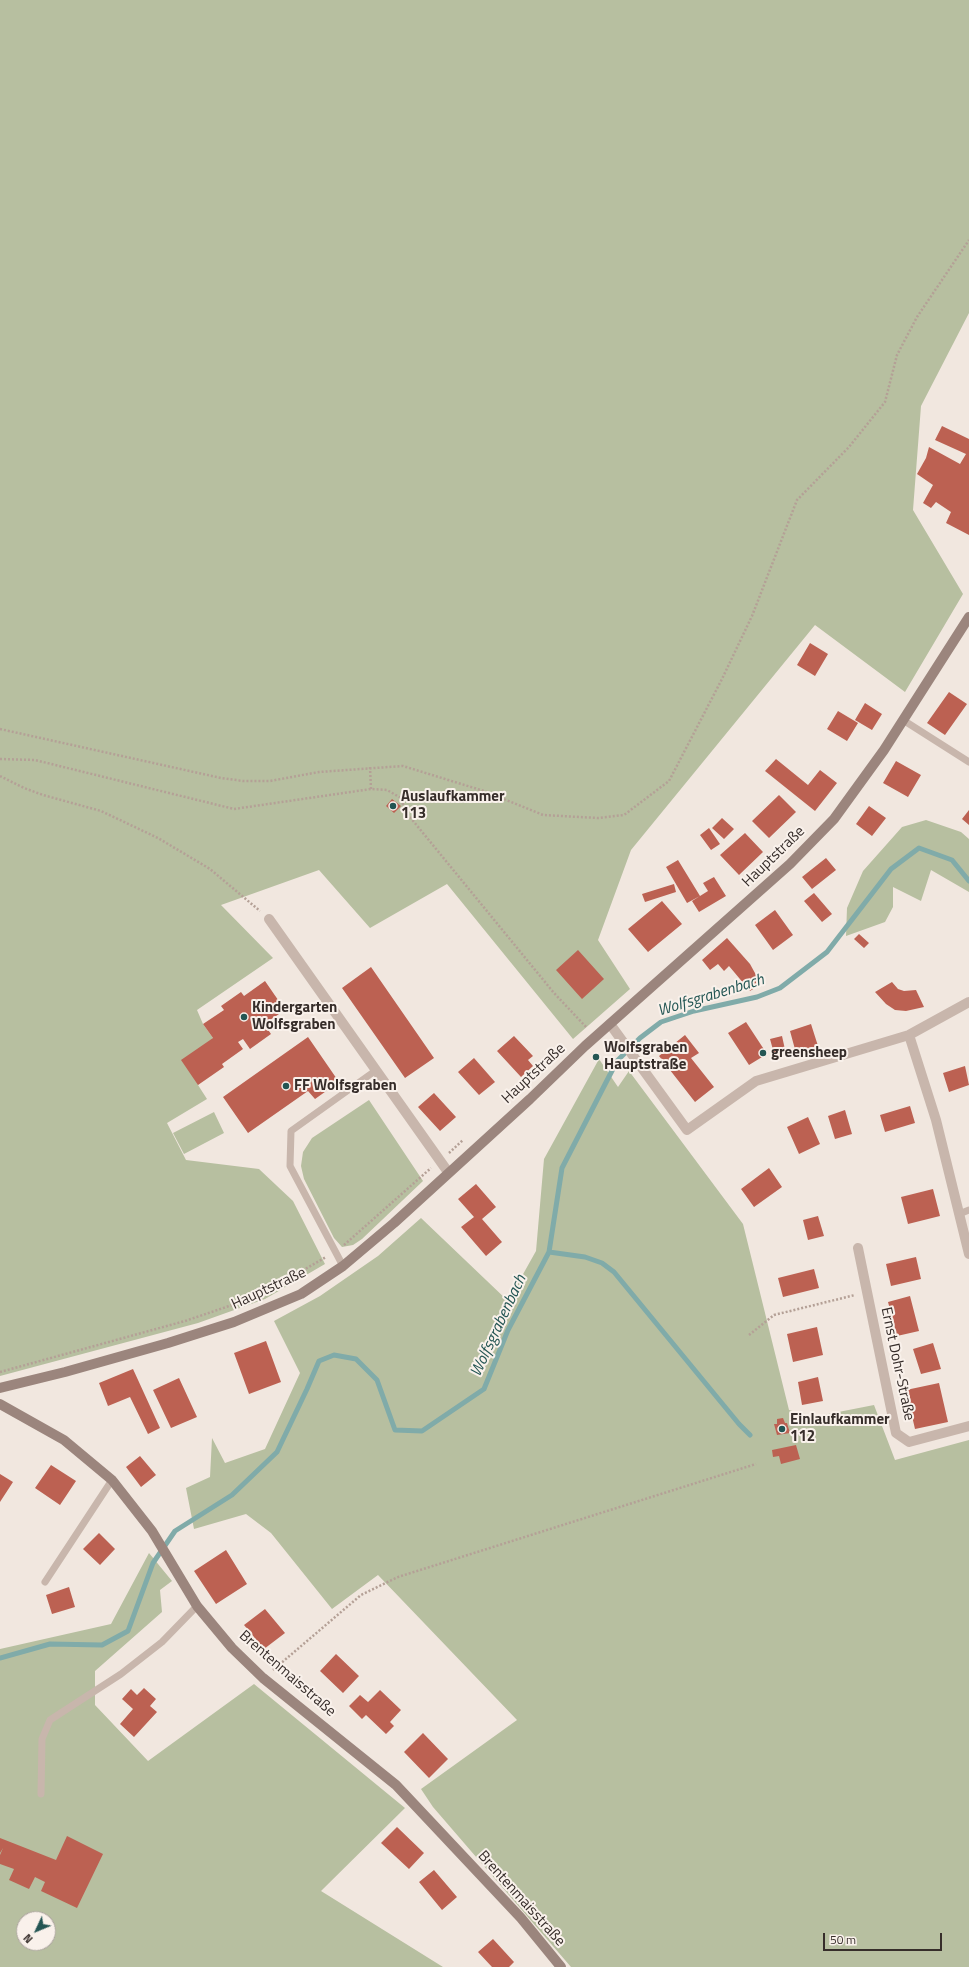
<!DOCTYPE html>
<meta charset="utf-8">
<style>
body{margin:0}
#map{position:relative;width:969px;height:1967px;overflow:hidden;background:#f1e7df;font-family:"Titillium Web",sans-serif}
canvas{display:block}
.north{position:absolute;left:16px;top:1911px;width:40px;height:40px;box-sizing:border-box;background:#f9f1eb;border:1px solid #aba39e;border-radius:50%;rotate:226deg;font-size:11px;font-weight:700;line-height:16px;text-align:center;color:#362d2a}
.north::after{content:'';display:block;margin:auto;width:14px;height:18px;background:#235553;clip-path:polygon(50% 0,100% 100%,50% 72%,0 100%)}
.scale{position:absolute;left:823px;top:1933px;width:119px;height:18px;box-sizing:border-box;border:2px solid #362d2a;border-top:0;padding-left:5px;font-size:12px;line-height:14px;white-space:nowrap;color:#362d2a;-webkit-text-stroke:3px #f9f1eb;paint-order:stroke}
</style>
<div id="map">
<canvas width="969" height="1967"></canvas>
<div class="north">N</div>
<div class="scale">50 m</div>
</div>
<script>
const context = document.querySelector('canvas').getContext('2d');
context.lineJoin = 'round';
function fill(path, color) { context.fillStyle = color; context.fill(path, 'evenodd'); }
const poly = rows => new Path2D(rows.map(r => 'M' + r).join(''));
function stroke(path, color, width, dash) { context.strokeStyle = color; context.lineWidth = width; context.lineCap = dash ? 'butt' : 'round'; context.setLineDash(dash || []); context.stroke(path); }
function write(font, color, halo, rows, align = 'center') {
  context.font = font + ' "Titillium Web",sans-serif'; context.lineWidth = 4; context.setLineDash([]); context.textBaseline = 'middle'; context.strokeStyle = halo; context.fillStyle = color; for (const [text, x, y, turn = 0] of rows) {
    context.save(); context.translate(x, y); context.rotate((+turn || 0) * Math.PI / 180); context.textAlign = isNaN(turn) ? turn : align; if (halo) context.strokeText(text, 0, 0); context.fillText(text, 0, 0); context.restore();
  }
}
fill(poly([
 [0,0,969,0,969,313,921,406,913,510,963,594,905,692,815,625,631,850,598,940,630,989,573,1039,447,884,370,928,319,870,221,905,273,958,197,1010,203,1024,213,1038,198,1085,207,1099,167,1123,186,1160,259,1169,293,1201,325,1264,265,1299,198,1323,0,1376],
 [926,820,961,832,969,839,969,892,931,870,921,901,893,887,893,907,885,922,846,936,847,908,863,871,902,827],
 [599,1059,618,1087,629,1071,743,1224,789,1410,813,1417,874,1405,895,1460,969,1440,969,1967,571,1967,433,1807,421,1789,517,1720,378,1575,332,1609,271,1533,246,1514,194,1529,186,1488,210,1477,212,1438,225,1463,265,1449,300,1373,274,1321,320,1296,378,1256,421,1218,508,1301,536,1251,544,1159],
 [369,1100,423,1181,362,1239,353,1245,342,1247,334,1238,304,1179,301,1166,303,1152,312,1138],
 [214,1112,224,1133,184,1154,173,1133],
 [149,1553,172,1581,160,1590,162,1612,95,1671,95,1705,148,1761,254,1684,405,1808,321,1891,443,1967,0,1967,0,1649,111,1624],
 [24,1919,48,1919,48,1943,24,1943]
]), '#b7bfa0');
stroke(poly([
 [549,1252,585,1257,602,1263,614,1272,739,1424,750,1435],
 [0,1658,50,1644,102,1645,128,1631,153,1563,175,1531,232,1495,277,1452,307,1389,319,1361,334,1355,356,1359,377,1380,395,1430,422,1431,484,1389,508,1330,549,1252,562,1168,617,1061,640,1038,661,1022,694,1011,757,997,780,988,827,952,891,869,919,848,952,860,969,881]
]), '#80aba9', 5);
fill(poly([
 [942,426,969,439,969,535,946,523,951,512,936,502,931,508,923,503,933,485,917,474,926,458,929,447,960,464,966,454,935,440],
 [810,643,828,654,815,676,797,665],
 [949,692,967,704,945,735,927,723],
 [865,703,882,714,872,730,855,720],
 [838,711,858,723,847,741,827,729],
 [776,759,808,785,820,770,837,783,815,811,765,771],
 [896,761,921,775,908,797,883,783],
 [779,795,796,812,769,838,752,821],
 [392,799,401,806,394,813,386,806],
 [869,806,886,818,872,836,856,824],
 [969,810,969,825,962,819],
 [722,818,734,829,724,839,712,828],
 [709,828,720,844,711,850,700,835],
 [745,833,763,852,739,875,720,855],
 [826,858,836,870,812,889,802,877],
 [678,860,700,896,687,903,666,867],
 [714,877,726,896,699,912,692,901,708,891,703,883],
 [674,884,676,892,645,902,642,894],
 [814,893,832,914,822,922,804,901],
 [662,901,682,924,648,952,628,929],
 [775,910,793,935,773,950,755,925],
 [859,934,869,943,864,948,854,939],
 [727,938,750,964,761,984,750,991,729,966,724,971,718,964,710,970,702,960],
 [578,950,604,979,582,999,556,970],
 [371,967,434,1058,405,1078,342,988],
 [265,981,285,1010,264,1024,271,1034,250,1049,243,1039,238,1042,243,1049,222,1064,224,1067,198,1085,181,1060,213,1038,203,1024,224,1010,221,1006,241,992,244,996],
 [892,982,898,989,904,991,916,990,924,1007,906,1011,895,1010,886,1004,875,992],
 [746,1022,767,1054,749,1065,728,1033],
 [811,1024,818,1046,796,1053,790,1031],
 [685,1035,699,1053,691,1058,714,1087,695,1102,659,1056],
 [514,1036,533,1056,528,1060,533,1066,521,1077,497,1051],
 [782,1036,786,1054,775,1057,770,1039],
 [308,1037,339,1082,315,1099,308,1091,248,1133,223,1097],
 [474,1058,495,1082,479,1095,458,1072],
 [965,1066,969,1085,949,1092,943,1073],
 [434,1093,456,1117,440,1131,418,1107],
 [910,1106,915,1123,885,1132,880,1115],
 [845,1110,852,1134,835,1139,828,1116],
 [808,1117,820,1144,799,1154,787,1127],
 [769,1168,782,1187,754,1207,741,1189],
 [476,1184,496,1207,482,1219,502,1242,486,1256,461,1227,474,1217,458,1199],
 [933,1189,940,1216,908,1224,901,1197],
 [818,1216,824,1236,808,1240,803,1220],
 [916,1257,921,1279,891,1286,886,1264],
 [814,1269,819,1288,783,1297,778,1278],
 [910,1296,919,1331,897,1336,888,1302],
 [817,1327,823,1355,793,1362,787,1334],
 [266,1341,281,1382,249,1394,234,1353],
 [933,1343,941,1369,921,1374,913,1349],
 [133,1369,160,1428,148,1434,130,1397,108,1406,99,1383],
 [818,1377,823,1401,802,1405,798,1382],
 [179,1378,197,1417,171,1428,153,1390],
 [939,1383,948,1422,915,1429,906,1390],
 [783,1418,785,1423,787,1423,790,1433,777,1435,774,1424,777,1424,777,1419],
 [796,1445,800,1459,781,1464,779,1456,773,1457,772,1450],
 [140,1456,156,1475,141,1487,126,1467],
 [51,1465,76,1481,60,1505,35,1488],
 [0,1474,13,1482,0,1502],
 [99,1533,115,1549,100,1565,83,1549],
 [226,1550,247,1584,216,1604,194,1571],
 [69,1587,75,1607,52,1614,46,1595],
 [265,1609,285,1633,264,1649,244,1625],
 [336,1654,359,1676,343,1693,320,1671],
 [144,1688,156,1699,150,1706,157,1712,134,1737,120,1724,133,1709,122,1699,131,1689,137,1695],
 [380,1690,401,1710,390,1722,394,1726,386,1734,366,1715,362,1719,349,1706,360,1695,368,1702],
 [423,1733,448,1759,429,1778,404,1752],
 [397,1827,424,1853,409,1869,381,1843],
 [67,1836,103,1854,77,1908,41,1891,45,1882,35,1877,29,1889,9,1880,14,1869,0,1864,0,1855,3,1848,0,1853,0,1838,56,1860],
 [434,1870,457,1897,442,1910,419,1882],
 [493,1939,514,1962,509,1967,492,1967,478,1952]
]), '#bc6152');
stroke(poly([
 [0,729,221,778,243,781,270,781,319,772,403,766,484,791,543,815,598,818,624,815,669,781,722,679,752,616,797,500,849,447,885,402,897,355,917,317,969,240],
 [0,759,35,760,234,809,371,789,387,790,401,798,405,811,554,993,587,1028],
 [370,767,371,789],
 [0,776,24,788,43,795,101,811,158,838,210,869,260,911],
 [449,1153,463,1140],
 [344,1245,431,1168],
 [749,1335,774,1315,855,1295],
 [0,1372,185,1321,235,1304,288,1279,326,1257],
 [273,1670,361,1595,398,1577,756,1464]
]), '#b4a096', 2.5, [2, 2]);
stroke(poly([
 [903,720,969,762],
 [959,1214,969,1210],
 [343,1266,290,1166,291,1131,375,1071],
 [45,1582,112,1480],
 [41,1794,42,1739,50,1720,121,1674,162,1642,197,1606]
]), '#c8b6ac', 7);
stroke(poly([
 [269,919,448,1172],
 [610,1024,687,1130,756,1081,909,1035,969,1002],
 [909,1035,936,1120,969,1254],
 [858,1248,896,1433,909,1442,969,1426]
]), '#c8b6ac', 10);
stroke(poly([
 [0,1388,65,1372,168,1343,234,1322,301,1294,343,1266,394,1223,530,1099,585,1046,790,864,834,819,884,750,969,617],
 [0,1404,64,1440,112,1480,152,1531,197,1606,232,1648,263,1678,396,1785,521,1918,561,1967]
]), '#9b857d', 10);
for (const [x, y, r, color] of [
 [393,806,4,"#235553"],
 [244,1017,4,"#235553"],
 [763,1053,4,"#235553"],
 [596,1057,4,"#235553"],
 [286,1086,4,"#235553"],
 [782,1429,4,"#235553"]
]) { const dot = new Path2D(); dot.arc(x, y, r, 0, 2 * Math.PI); context.fillStyle = color; context.fill(dot); stroke(dot, '#f9f1eb', 1.5); }
write('bold 15px', '#362d2a', '#f9f1eb', [
 ["Auslaufkammer",401,797],
 ["113",401,814],
 ["Kindergarten",252,1008],
 ["Wolfsgraben",252,1025],
 ["Wolfsgraben",604,1048],
 ["Hauptstraße",604,1065],
 ["greensheep",771,1053],
 ["FF Wolfsgraben",294,1086],
 ["Einlaufkammer",790,1420],
 ["112",790,1437]
], 'left');
write('15px', '#362d2a', '#f9f1eb', [
 ["Hauptstraße",774,857,-44],
 ["Hauptstraße",534,1074,-43],
 ["Hauptstraße",269,1289,-25],
 ["Ernst Dohr-Straße",897,1364,78],
 ["Brentenmaisstraße",287,1674,41],
 ["Brentenmaisstraße",521,1899,48]
]);
write('italic 16px', '#235553', '#f9f1eb', [
 ["Wolfsgrabenbach",711,996,-17],
 ["Wolfsgrabenbach",499,1326,-65]
]);
</script>
